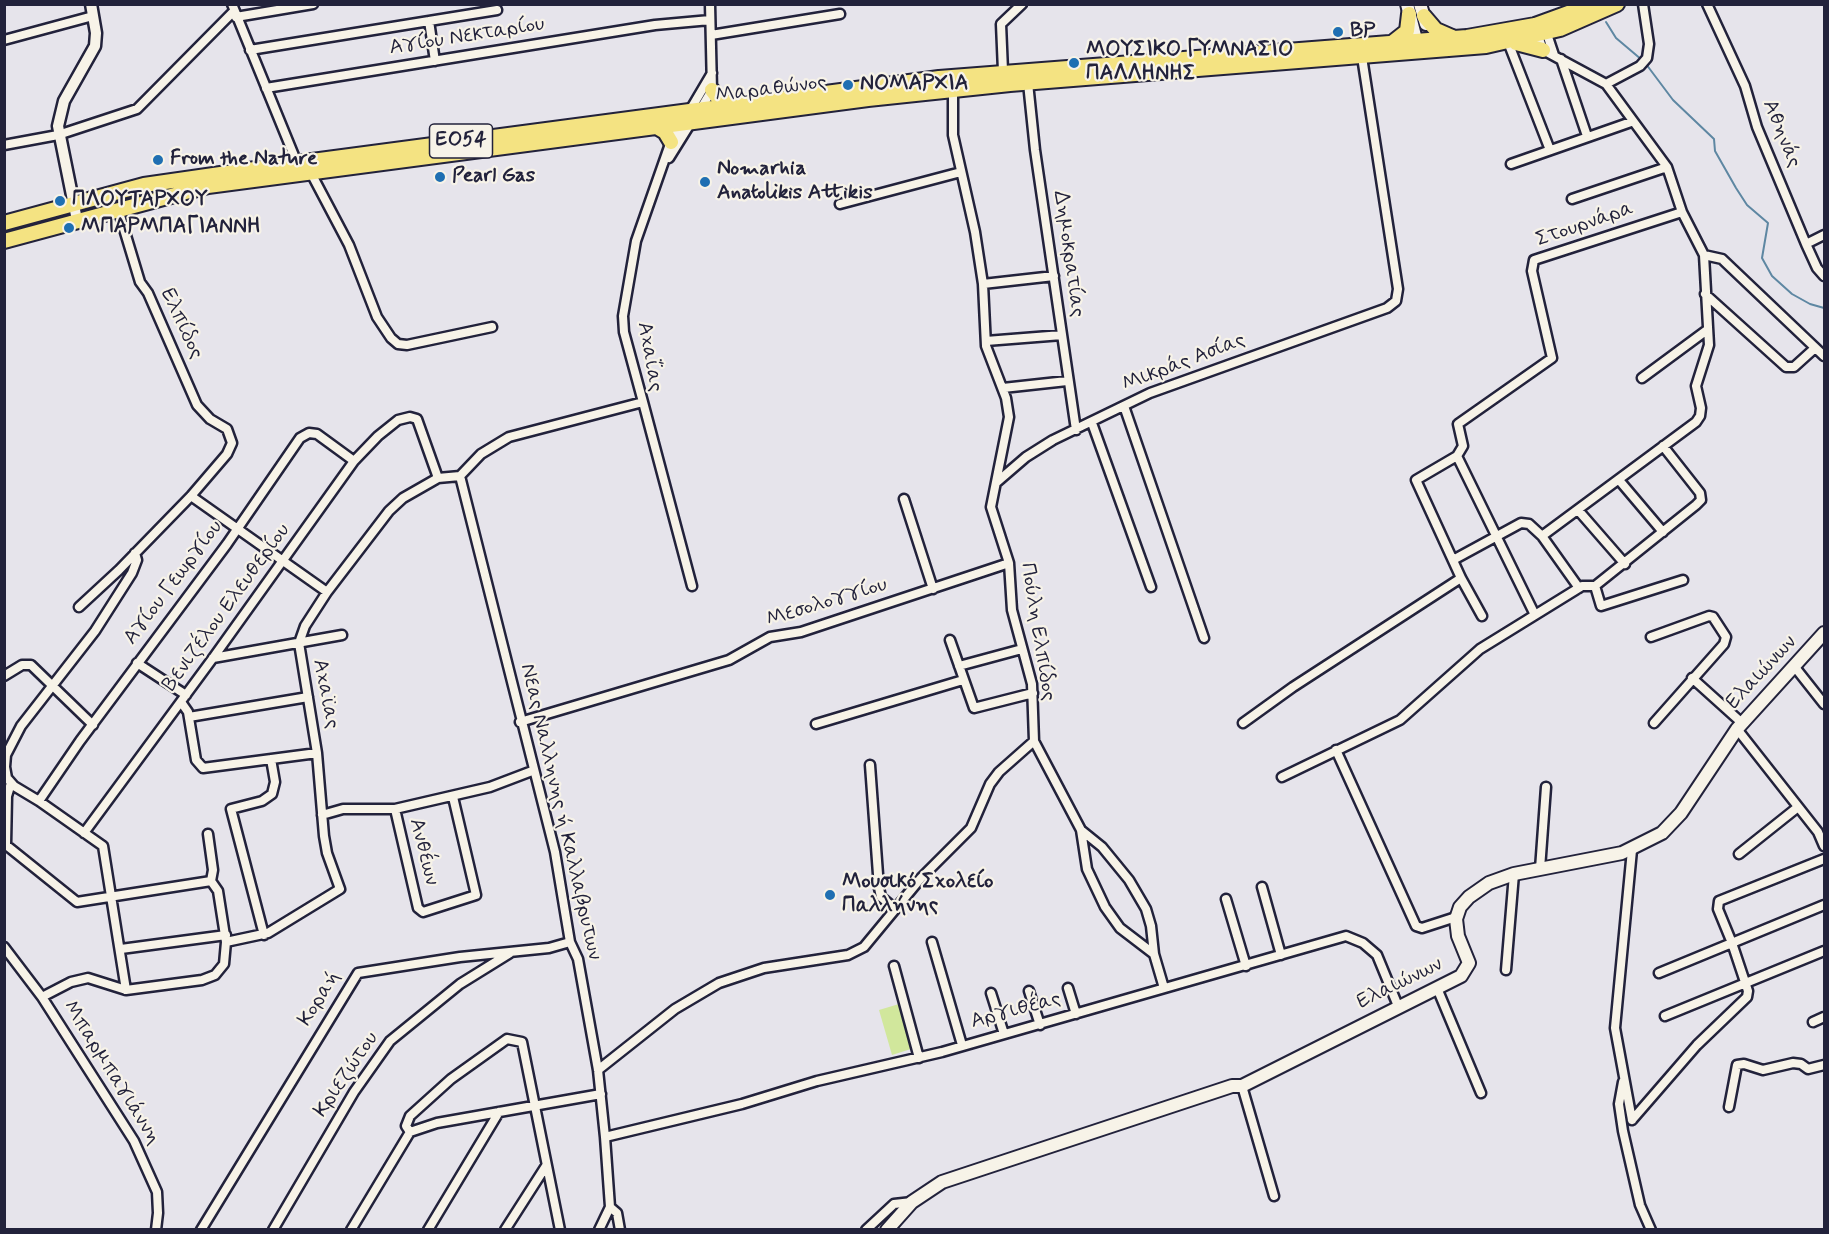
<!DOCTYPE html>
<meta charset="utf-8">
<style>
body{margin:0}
#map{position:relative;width:1829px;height:1234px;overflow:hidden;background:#e6e4eb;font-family:Mynerve,sans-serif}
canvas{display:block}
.frame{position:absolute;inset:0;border:6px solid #22223b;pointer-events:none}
</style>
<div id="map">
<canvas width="1829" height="1234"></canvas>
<div class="frame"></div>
</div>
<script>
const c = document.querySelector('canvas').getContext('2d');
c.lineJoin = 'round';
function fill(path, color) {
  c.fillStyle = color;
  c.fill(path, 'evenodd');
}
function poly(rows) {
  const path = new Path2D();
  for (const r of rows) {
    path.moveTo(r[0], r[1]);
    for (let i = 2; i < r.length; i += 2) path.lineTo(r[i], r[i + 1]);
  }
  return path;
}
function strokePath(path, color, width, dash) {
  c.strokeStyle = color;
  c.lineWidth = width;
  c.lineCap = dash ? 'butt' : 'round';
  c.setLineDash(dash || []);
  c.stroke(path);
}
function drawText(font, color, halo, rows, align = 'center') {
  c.font = font + ' Mynerve,sans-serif';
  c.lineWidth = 4.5;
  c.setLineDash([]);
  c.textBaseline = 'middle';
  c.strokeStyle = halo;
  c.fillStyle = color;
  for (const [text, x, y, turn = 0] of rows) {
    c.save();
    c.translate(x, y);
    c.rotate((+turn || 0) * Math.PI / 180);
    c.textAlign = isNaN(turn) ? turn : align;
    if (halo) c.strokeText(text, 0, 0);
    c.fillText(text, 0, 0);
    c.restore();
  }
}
fill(poly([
 [899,1004,911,1049,892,1055,879,1010]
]), '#d1e79c');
strokePath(poly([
 [1606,22,1616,38,1642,60],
 [1646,64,1673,100,1714,139,1715,151,1736,188,1747,205,1768,223,1762,258,1772,276,1792,294,1810,304,1824,308]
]), '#5e87a2', 2);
const minor = poly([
 [232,4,297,163],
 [1707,4,1745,86,1757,127,1806,244,1817,268,1824,276],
 [236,17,313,4],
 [429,21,435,61],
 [1545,28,1554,55],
 [711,35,840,14],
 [4,40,93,16],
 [1508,42,1550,150],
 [250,50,497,10],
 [1561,59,1587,136],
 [1003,71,1001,24,1022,4],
 [1028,83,1035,150,1076,430],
 [1606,84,1640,66,1647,58,1649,44,1643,4],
 [266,88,655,25,710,20],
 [700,110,712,90,710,4],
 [689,112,712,73],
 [4,145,58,135,137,109,234,11],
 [669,158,692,121],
 [1511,164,1631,122],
 [311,173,349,245,377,317,391,338,398,344,407,345,492,327],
 [1572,199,1667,167],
 [840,204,961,172],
 [1806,244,1824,235],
 [1704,255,1722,259,1824,356],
 [983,284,1054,276],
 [1705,294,1786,367,1794,367,1815,348],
 [986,341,1062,335],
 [1642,378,1707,330],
 [1003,388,1067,381],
 [643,402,692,586],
 [1124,406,1204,638],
 [1092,423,1151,587],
 [1457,456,1416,480,1461,578,1482,616],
 [460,476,555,852,570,942,578,959,598,1070,605,1137,610,1207,599,1230],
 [1619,480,1663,532],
 [997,482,1026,457,1053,440,1150,393,1387,308,1396,301,1398,289,1362,57],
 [191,496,327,592],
 [904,499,933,589],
 [1578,510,1625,564],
 [1542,536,1579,588],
 [1453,560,1521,523,1529,524,1542,536,1696,422,1700,416,1701,408,1696,386,1709,345,1704,255,1682,212,1667,167,1606,84,1543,50,1536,30],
 [1595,586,1601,606,1683,580],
 [79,607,119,570,191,496,227,454,232,443,227,429,210,419,197,405,148,293,140,282,118,209],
 [1535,615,1457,456,1463,446,1458,424,1552,358,1532,271,1534,260,1682,212],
 [1651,637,1709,616,1713,617,1726,637,1724,644,1654,723],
 [950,640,974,708,1033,693],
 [213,658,342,635],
 [137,663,186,695],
 [959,666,1022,649],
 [1794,666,1824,704],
 [4,676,22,665,31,665,93,725],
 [1692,678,1742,723],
 [181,702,188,712,196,760,203,768,317,753],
 [189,717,308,697],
 [520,722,729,660,770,637,801,632,1009,563],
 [1243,723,1293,687,1461,578],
 [816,724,963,680],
 [1737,729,1818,832,1824,846],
 [1034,741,1081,830,1087,869,1105,907,1120,928,1154,954,1164,988],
 [1336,750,1416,926,1422,928,1456,917],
 [870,765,879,888,881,897,894,908],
 [1282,777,1400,720,1480,649,1582,586,1595,586,1696,505,1701,500,1700,493,1663,446],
 [11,783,7,796,6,845,77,902,211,881],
 [453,797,476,895,423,912,418,908,395,809,490,787,532,771],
 [39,801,80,741,227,544,300,438,309,433,317,434,354,461],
 [322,815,343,809,395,809],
 [1081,830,1102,847,1129,880,1146,909,1151,926,1154,954],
 [84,833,213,658,354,461,378,436,398,420,410,417,417,419,438,478],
 [208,834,213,870,211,881],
 [1632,850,1615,1028,1632,1120],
 [1739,854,1798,807],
 [1540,869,1546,787],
 [1262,887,1281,955],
 [1226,899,1246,966],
 [264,935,231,809,262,801,272,794,275,782,271,759],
 [226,942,268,933,340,889,327,853,324,836,317,753,299,643,305,626,327,592,389,511,403,498,438,478,460,476,481,454,509,437,643,402,624,332,623,316,636,241,670,144,682,122],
 [932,942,962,1045],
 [4,947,42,997,134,1141,157,1192,158,1213,156,1230],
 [121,949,226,935],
 [894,966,919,1058],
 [1506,970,1514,874],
 [1659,973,1824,905],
 [1068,988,1076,1014],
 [1437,988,1481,1093],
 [126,990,103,846,39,801,14,786,7,778,5,767,6,755,21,726,95,631,132,573,137,560,135,553],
 [1029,991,1040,1025],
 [991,993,1004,1034],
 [42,997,71,982,88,978,126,990,202,980,215,975,224,964,226,942,218,891,211,881],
 [1665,1016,1824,951],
 [1813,1022,1824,1017],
 [598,1070,675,1009,719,983,764,968,848,955,864,947,921,878,971,828,990,784,999,772,1034,741,1032,684,1012,610,1009,563,991,507,1009,417,1006,398,986,346,983,284,975,232,953,135,953,86],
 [1623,1082,1619,1104,1623,1131,1640,1205,1651,1230],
 [1242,1086,1274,1196],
 [1729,1107,1737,1065,1744,1064,1763,1070,1793,1063,1801,1064,1808,1069,1824,1065],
 [1632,1120,1697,1045,1747,997,1748,991,1732,943,1718,909,1719,901,1824,859],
 [410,1132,406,1126,410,1116,451,1079,507,1039,522,1042,560,1230],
 [410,1132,437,1123,601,1094],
 [605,1137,742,1104,817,1081,942,1052,1346,936,1363,943,1377,955,1398,1006],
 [610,1207,617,1213,620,1230],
 [201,1230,358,973,460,957,549,948,570,942],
 [273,1230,354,1092,390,1041,460,984,510,953],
 [351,1230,410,1132],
 [428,1230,499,1112],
 [505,1230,546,1166],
 [866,1230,894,1204,912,1202]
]);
const tertiary = poly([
 [77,220,58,126,64,101,95,46,96,33,91,4]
]);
const secondary = poly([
 [1407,4,1418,48],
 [1420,4,1426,24],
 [887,1230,912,1202,942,1182,1232,1086,1242,1086,1461,976,1469,963,1458,936,1456,919,1460,907,1469,897,1489,883,1514,874,1622,853,1662,833,1681,813,1737,729,1824,633]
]);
const primary = poly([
 [1424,16,1436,30,1452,37],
 [1393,42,1407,31,1409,14],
 [1516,43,1543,50],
 [712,90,718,98,731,104],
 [655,126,665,132,671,142],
 [4,223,144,185,297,163,939,78,1467,37,1535,25,1593,4],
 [4,241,208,186,868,99,1010,84,1486,46,1560,29,1617,4]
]);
strokePath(minor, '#22223b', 13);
strokePath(tertiary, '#22223b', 15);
strokePath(secondary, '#22223b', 16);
strokePath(primary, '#22223b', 18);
strokePath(minor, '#f7f3e8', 8);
strokePath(tertiary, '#f7f3e8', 10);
strokePath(secondary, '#f7f3e8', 12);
strokePath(primary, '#f4e382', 14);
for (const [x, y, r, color] of [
 [1338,32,6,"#1f6fb2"],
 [1074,63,6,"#1f6fb2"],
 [848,85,6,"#1f6fb2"],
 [158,160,6,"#1f6fb2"],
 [440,177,6,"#1f6fb2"],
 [705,182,6,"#1f6fb2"],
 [60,201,6,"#1f6fb2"],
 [69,228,6,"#1f6fb2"],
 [830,895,6,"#1f6fb2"]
]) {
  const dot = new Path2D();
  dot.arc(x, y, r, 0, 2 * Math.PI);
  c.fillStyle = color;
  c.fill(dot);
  strokePath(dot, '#f7f3e8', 2);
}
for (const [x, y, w] of [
 [461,141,63]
]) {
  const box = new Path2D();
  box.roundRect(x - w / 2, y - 17, w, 34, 4.5);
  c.fillStyle = '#f7f3e8';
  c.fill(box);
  strokePath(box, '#22223b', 1.5);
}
drawText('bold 20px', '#22223b', null, [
 ["ΕΟ54",461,141]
]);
drawText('bold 21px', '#22223b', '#f7f3e8', [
 ["BP",1350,32],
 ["ΜΟΥΣΙΚΟ ΓΥΜΝΑΣΙΟ",1086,51],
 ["ΠΑΛΛΗΝΗΣ",1086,75],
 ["ΝΟΜΑΡΧΙΑ",860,85],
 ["From the Nature",170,160],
 ["Nomarhia",717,170],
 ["Anatolikis Attikis",717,194],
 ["Pearl Gas",452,177],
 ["ΠΛΟΥΤΑΡΧΟΥ",72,201],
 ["ΜΠΑΡΜΠΑΓΙΑΝΝΗ",81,228],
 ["Μουσικό Σχολείο",842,883],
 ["Παλλήνης",842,907]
], 'left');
drawText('21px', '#22223b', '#f7f3e8', [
 ["Αγίου Νεκταρίου",467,37,-9],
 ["Μαραθώνος",771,90,-7],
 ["Αθηνάς",1781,134,68],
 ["Στουρνάρα",1585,225,-19],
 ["Δημοκρατίας",1068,254,82],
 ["Ελπίδος",181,324,65],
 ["Αχαΐας",649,357,80],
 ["Μικράς Ασίας",1184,363,-21],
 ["Αγίου Γεωργίου",174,583,-53],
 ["Μεσολογγίου",827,603,-17],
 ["Βενιζέλου Ελευθερίου",227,608,-54],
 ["Πούλη Ελπίδος",1037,632,81],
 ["Ελαιώνων",1762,673,-47],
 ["Αχαϊας",325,694,79],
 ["Νεας Nαλληνης ή Καλλαβρυτων",560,812,77],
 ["Ανθέων",423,852,76],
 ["Ελαιώνων",1400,984,-26],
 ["Κοραή",320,999,-58],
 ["Αργιθέας",1016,1011,-15],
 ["Μπαρμπαγιάννη",111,1073,58],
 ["Κριεζώτου",347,1075,-56]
]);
</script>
